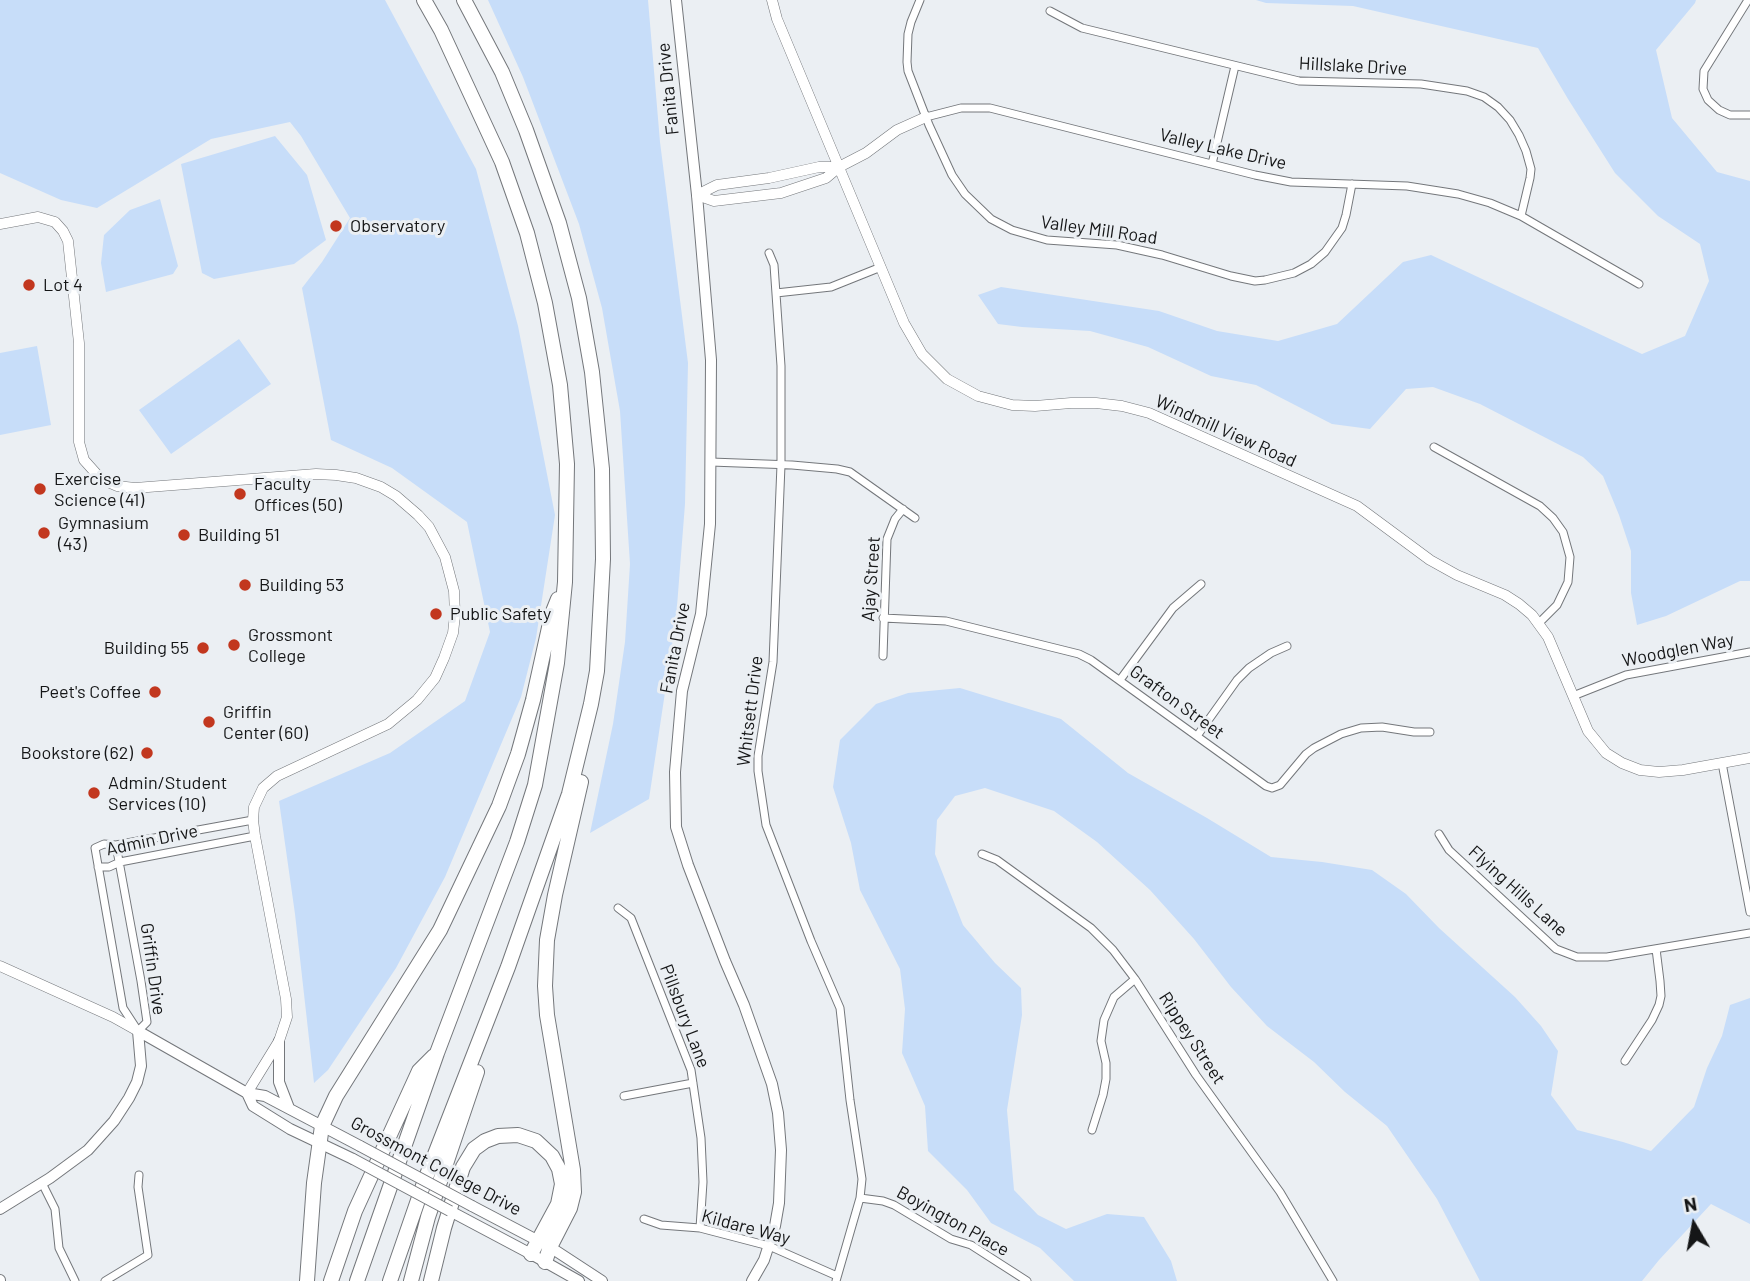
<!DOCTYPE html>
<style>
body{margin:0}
#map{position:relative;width:1750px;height:1281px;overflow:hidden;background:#ebeff3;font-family:Barlow,sans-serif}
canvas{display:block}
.north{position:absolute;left:1659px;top:1190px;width:70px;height:70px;-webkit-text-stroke:5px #ebeff3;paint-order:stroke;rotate:350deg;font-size:19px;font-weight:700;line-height:28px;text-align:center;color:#151617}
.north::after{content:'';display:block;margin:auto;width:24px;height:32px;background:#151617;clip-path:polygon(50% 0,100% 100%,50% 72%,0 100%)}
</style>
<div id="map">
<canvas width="1750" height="1281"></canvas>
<div class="north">N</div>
</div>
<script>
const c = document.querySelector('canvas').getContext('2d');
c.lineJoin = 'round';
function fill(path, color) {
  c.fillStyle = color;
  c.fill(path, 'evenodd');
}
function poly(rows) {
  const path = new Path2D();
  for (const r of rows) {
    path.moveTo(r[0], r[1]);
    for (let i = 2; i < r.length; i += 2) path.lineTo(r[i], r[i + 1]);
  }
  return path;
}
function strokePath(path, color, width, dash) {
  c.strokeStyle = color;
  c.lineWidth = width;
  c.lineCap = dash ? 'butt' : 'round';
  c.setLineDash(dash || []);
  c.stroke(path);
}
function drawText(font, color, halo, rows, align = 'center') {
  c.font = font + ' Barlow,sans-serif';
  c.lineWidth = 6;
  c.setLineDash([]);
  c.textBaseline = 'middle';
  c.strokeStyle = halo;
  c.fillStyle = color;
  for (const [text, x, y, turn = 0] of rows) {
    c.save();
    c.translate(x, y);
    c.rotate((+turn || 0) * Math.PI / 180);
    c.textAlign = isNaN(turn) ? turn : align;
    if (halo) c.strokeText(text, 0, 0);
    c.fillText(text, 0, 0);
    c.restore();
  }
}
fill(poly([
 [0,0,385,0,476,169,518,326,555,515,536,638,521,697,445,877,396,968,328,1070,314,1083,295,914,279,801,390,753,465,701,490,632,467,522,392,468,331,440,302,288,322,262,350,218,301,136,290,122,211,139,97,208,61,200,0,173],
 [488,0,648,0,660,142,688,363,685,504,676,619,649,799,590,833,613,724,625,642,630,564,620,411,602,308,579,224,523,77],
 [1256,0,1696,0,1695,3,1656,50,1672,118,1717,172,1750,181,1750,581,1740,581,1666,616,1637,625,1631,593,1631,551,1619,515,1603,476,1583,457,1480,404,1433,387,1406,389,1370,429,1332,424,1256,385,1211,376,1148,347,1090,331,1022,327,998,324,978,295,1001,287,1159,311,1217,331,1278,341,1337,324,1403,262,1431,255,1642,354,1685,336,1709,281,1700,244,1658,216,1615,173,1568,99,1538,48,1353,6,1266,3],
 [275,136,307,175,326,240,294,264,214,279,202,273,181,164],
 [160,199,178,266,173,274,106,292,101,263,104,235,130,210],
 [239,339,271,384,171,454,139,410],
 [37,346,51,425,0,435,0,353],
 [960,688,1061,719,1128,773,1207,818,1271,857,1322,862,1372,870,1406,894,1439,928,1515,997,1541,1026,1558,1051,1551,1095,1577,1130,1623,1142,1651,1151,1694,1107,1707,1068,1722,1036,1730,1005,1750,998,1750,1224,1711,1204,1659,1260,1642,1281,1480,1281,1437,1199,1387,1126,1345,1092,1314,1062,1267,1026,1231,987,1194,939,1150,890,1097,842,1054,811,985,788,955,796,937,820,935,854,963,925,995,963,1021,988,1022,1015,1007,1110,1014,1190,1038,1215,1066,1229,1107,1214,1144,1217,1171,1261,1177,1281,1074,1281,1040,1248,991,1223,967,1190,928,1151,925,1106,902,1053,905,1009,900,969,860,890,851,843,833,787,840,740,876,704,908,693]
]), '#c7ddf9');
const minor = poly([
 [920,0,911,22,908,34,907,62,908,71,929,125,952,175,965,194,991,219,1012,230,1047,240,1117,245,1162,255,1231,276,1255,281,1265,280,1294,273,1311,264,1325,252,1342,228,1346,215,1352,184],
 [1748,0,1704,71,1703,89,1708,100,1719,110,1730,115,1750,115],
 [1050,11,1082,28,1299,81,1421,84,1467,91,1484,97,1498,107,1510,120,1519,135,1526,151,1531,169,1530,178,1521,216],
 [926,117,961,108,990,108,1255,175,1291,182,1407,186,1458,194,1490,203,1521,216,1639,284],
 [1212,164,1235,66],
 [769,253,774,265,781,366,781,465,773,662,758,756,758,771,766,825,811,941,840,1008,850,1100,862,1179,860,1198,836,1281],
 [776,293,831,287,881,267],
 [1434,447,1540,506,1553,518,1563,532,1570,557,1568,582,1557,605,1539,623],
 [711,462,792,465,837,469,850,472,915,518],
 [883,618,946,621,1079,654,1091,660,1266,786,1272,788,1280,785,1306,754,1314,748,1341,734,1361,728,1382,727,1414,732,1430,732],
 [883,656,887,539,895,519,903,509],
 [1120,680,1173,608,1201,584],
 [1573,696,1626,675,1750,652],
 [1197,736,1237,680,1249,668,1271,653,1287,646],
 [1722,763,1750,912],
 [1439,834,1449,850,1556,949,1577,957,1607,957,1750,933],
 [116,845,141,981,147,1022,138,1031,123,1008,95,848,104,844,116,845,253,820],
 [982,854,997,860,1091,928,1113,950,1135,979,1196,1075,1280,1192,1333,1281],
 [98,867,109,867,120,862,255,836],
 [618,908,631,918,691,1070,701,1138,703,1182,700,1228],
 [1625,1061,1652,1020,1659,1005,1661,996,1660,981,1656,949],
 [624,1096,693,1083],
 [1092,1130,1103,1095,1106,1079,1106,1063,1101,1041,1104,1020,1114,997,1135,979],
 [42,1183,55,1209,59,1248,75,1281],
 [860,1198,883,1201,894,1205,951,1239,971,1245,1027,1281],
 [644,1219,661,1225,700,1228,769,1246,837,1276],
 [105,1281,148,1255,138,1187,139,1175]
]);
const tertiary = poly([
 [772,0,777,19,904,323,922,354,947,379,978,396,1012,405,1035,406,1071,403,1096,403,1122,406,1149,413,1357,506,1430,560,1457,575,1505,595,1519,604,1532,615,1548,637,1588,731,1606,753,1622,763,1640,770,1659,772,1683,770,1750,758],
 [697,195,714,201,781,193,826,178,839,167,866,153,897,130,926,117],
 [697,195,717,185,769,178,819,167,839,167],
 [0,224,38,217,55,222,63,231,68,241,79,343,79,442,84,460,101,479,117,486,135,488,316,474,336,475,356,478,381,487,396,496,418,515,429,527,445,557,454,591,455,615,453,633,444,658,435,678,417,700,388,724,277,776,263,788,254,807,253,820,255,836,286,999,287,1017,279,1041,247,1093],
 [0,966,113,1017,138,1031]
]);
const secondary = poly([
 [676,0,697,195,711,360,710,524,701,614,682,691,675,772,676,827,688,865,725,961,744,1005,772,1084,778,1113,781,1150,779,1203,775,1226,764,1260,752,1281],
 [138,1031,247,1093,265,1096,360,1146],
 [279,1041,279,1082,289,1108],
 [247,1093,253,1106,290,1129,353,1159],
 [472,1206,550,1247,602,1281],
 [0,1209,50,1178,88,1150,114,1121,129,1098,137,1082,141,1066,138,1031],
 [450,1211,531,1254,579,1281],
 [0,1280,0,1281]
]);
const motorway = poly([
 [545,1262,550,1247,570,1208,574,1192,573,1170,547,1015,545,986,547,940,555,895,581,782],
 [307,1281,314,1183,322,1126,336,1096,440,930,499,806,518,754,533,700,552,614,558,599],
 [331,1281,355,1211,419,1071,434,1056],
 [357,1281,437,1053,517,842,535,785,557,663,565,582,567,464,560,385,545,303,527,233,502,162,441,30,424,0],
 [390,1281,425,1180,508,967,569,794,591,704,597,671,603,559,602,469,592,372,579,298,559,223,526,130,502,72,464,0],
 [411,1281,428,1217,477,1072],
 [431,1281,444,1228,463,1167,474,1149,485,1141,498,1136,518,1135,536,1141,552,1156,559,1169,562,1184,558,1204,531,1254]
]);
strokePath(minor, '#74777b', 9);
strokePath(tertiary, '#74777b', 11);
strokePath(secondary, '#74777b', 12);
strokePath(motorway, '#74777b', 16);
strokePath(minor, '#fff', 7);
strokePath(tertiary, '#fff', 10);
strokePath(secondary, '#fff', 10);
strokePath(motorway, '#fff', 14);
const secondaryBridge = poly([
 [360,1146,472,1206],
 [353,1159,450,1211]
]);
strokePath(secondaryBridge, '#74777b', 12, []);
strokePath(secondaryBridge, '#fff', 10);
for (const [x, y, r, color] of [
 [336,226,7,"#c2371e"],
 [29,285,7,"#c2371e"],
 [40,489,7,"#c2371e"],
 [240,494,7,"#c2371e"],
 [44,533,7,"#c2371e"],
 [184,535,7,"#c2371e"],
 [245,585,7,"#c2371e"],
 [436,614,7,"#c2371e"],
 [234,645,7,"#c2371e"],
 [203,648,7,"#c2371e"],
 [155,692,7,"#c2371e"],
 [209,722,7,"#c2371e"],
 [147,753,7,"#c2371e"],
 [94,793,7,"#c2371e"]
]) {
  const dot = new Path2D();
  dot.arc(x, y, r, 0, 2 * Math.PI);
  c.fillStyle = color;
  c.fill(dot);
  strokePath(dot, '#ebeff3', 2.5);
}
drawText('18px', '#151617', '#ebeff3', [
 ["Hillslake Drive",1353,66,3],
 ["Fanita Drive",668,89,-96],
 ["Valley Lake Drive",1223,149,13],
 ["Valley Mill Road",1099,230,8],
 ["Windmill View Road",1226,431,24],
 ["Ajay Street",871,579,-86],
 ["Fanita Drive",675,648,-79],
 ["Woodglen Way",1678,650,-11],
 ["Grafton Street",1177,702,36],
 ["Whitsett Drive",750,711,-83],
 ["Admin Drive",152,840,-12],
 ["Flying Hills Lane",1518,891,42],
 ["Griffin Drive",153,969,82],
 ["Pillsbury Lane",685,1016,69],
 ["Rippey Street",1192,1038,57],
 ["Grossmont College Drive",436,1166,28],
 ["Boyington Place",953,1221,29],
 ["Kildare Way",746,1227,15]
]);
drawText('18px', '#151617', '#ebeff3', [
 ["Observatory",350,226],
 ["Lot 4",43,285],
 ["Exercise",54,479],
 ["Science (41)",54,500],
 ["Faculty",254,484],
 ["Offices (50)",254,505],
 ["Gymnasium",58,523],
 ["(43)",58,544],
 ["Building 51",198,535],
 ["Building 53",259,585],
 ["Public Safety",450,614],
 ["Grossmont",248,635],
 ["College",248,656],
 ["Building 55",189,648,"right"],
 ["Peet's Coffee",141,692,"right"],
 ["Griffin",223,712],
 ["Center (60)",223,733],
 ["Bookstore (62)",133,753,"right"],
 ["Admin/Student",108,783],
 ["Services (10)",108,804]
], 'left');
</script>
